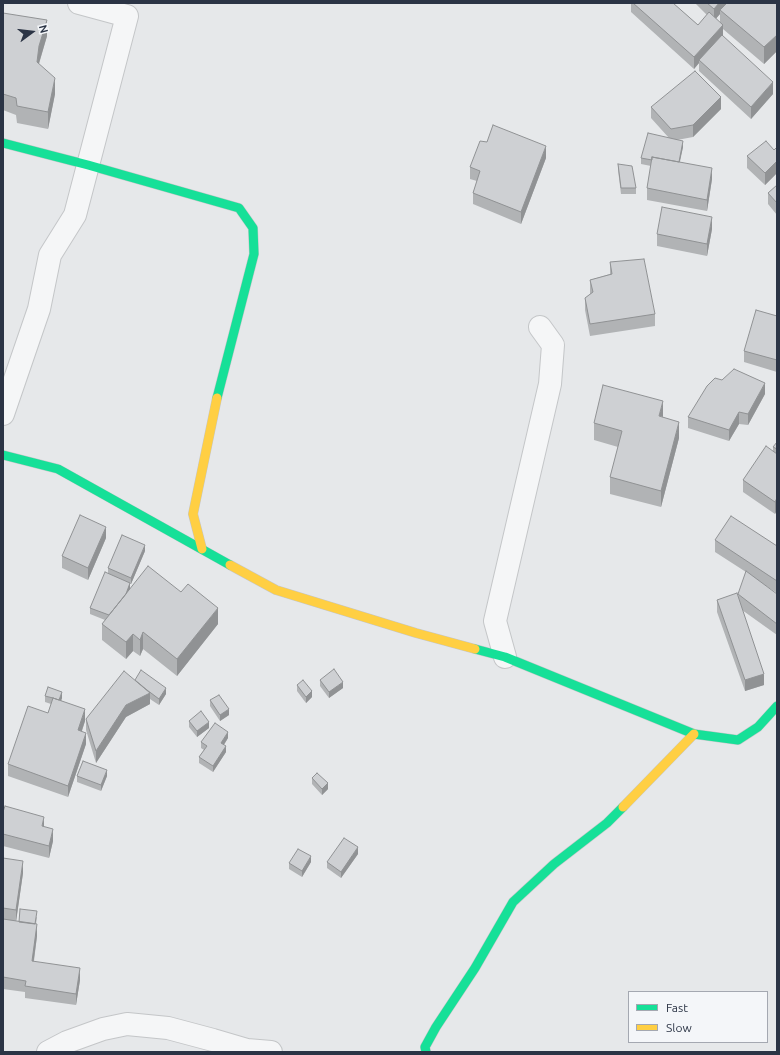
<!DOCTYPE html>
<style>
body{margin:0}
#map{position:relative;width:780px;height:1055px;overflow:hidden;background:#e6e8ea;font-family:Ubuntu,sans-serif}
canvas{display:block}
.frame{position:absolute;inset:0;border:4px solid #2b3445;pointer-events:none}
.legend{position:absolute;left:628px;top:991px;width:140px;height:52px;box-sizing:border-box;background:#f4f6f9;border:1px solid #a4a8b1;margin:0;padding:5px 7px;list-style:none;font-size:12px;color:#2b3445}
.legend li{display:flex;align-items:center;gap:8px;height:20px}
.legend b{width:20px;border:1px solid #a4a8b1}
.north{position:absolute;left:12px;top:12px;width:40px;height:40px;-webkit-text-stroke:3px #f4f6f9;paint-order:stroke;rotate:75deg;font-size:11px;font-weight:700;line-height:16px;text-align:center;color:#2b3445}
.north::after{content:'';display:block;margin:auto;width:14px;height:18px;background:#2b3445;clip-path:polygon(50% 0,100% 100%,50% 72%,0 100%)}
</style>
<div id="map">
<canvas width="780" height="1055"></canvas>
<div class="frame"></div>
<ul class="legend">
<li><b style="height:5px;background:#16e098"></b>Fast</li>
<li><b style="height:5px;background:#ffcf43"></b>Slow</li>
</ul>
<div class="north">N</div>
</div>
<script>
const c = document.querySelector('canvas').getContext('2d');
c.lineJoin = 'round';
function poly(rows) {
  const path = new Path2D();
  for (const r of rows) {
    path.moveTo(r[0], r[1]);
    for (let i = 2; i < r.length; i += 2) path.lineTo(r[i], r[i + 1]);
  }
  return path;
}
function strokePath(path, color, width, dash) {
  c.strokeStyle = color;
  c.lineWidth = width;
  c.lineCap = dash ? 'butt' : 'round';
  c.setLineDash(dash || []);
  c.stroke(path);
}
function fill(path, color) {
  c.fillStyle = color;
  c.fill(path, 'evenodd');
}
const street = poly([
 [3,414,39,309,50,255,75,215,127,16,79,3],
 [505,657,495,621,550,384,553,345,540,327],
 [48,1052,67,1042,103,1029,127,1024,168,1028,213,1040,247,1050,271,1052]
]);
const fast = poly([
 [3,143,88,165,239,208,253,228,254,254,217,398],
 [3,455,58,469,230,565],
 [475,649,505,657,694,734,738,740,758,727,777,706],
 [426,1052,425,1047,436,1027,475,968,513,902,554,864,607,823,623,807]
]);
const slow = poly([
 [202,549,193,514,217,398],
 [230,565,276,590,416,633,475,649],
 [623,807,694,734]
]);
strokePath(street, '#c4c6c8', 24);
strokePath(fast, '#c4c6c8', 10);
strokePath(slow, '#c4c6c8', 10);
strokePath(street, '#f5f6f7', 22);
strokePath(fast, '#16e098', 9);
strokePath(slow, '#ffcf43', 9);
fill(poly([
 [631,3,673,3,698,25,707,15,695,3,777,3,777,51,764,64,723,29,723,36,773,94,751,119,699,71,699,63,694,69,631,12],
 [720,14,720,23,716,18],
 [3,13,47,36,39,64,55,94,48,129,17,123,16,115,3,110],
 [651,107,721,109,693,137,677,140,683,147,680,162,712,179,707,211,647,200,647,188,651,166,641,164,641,158,669,138,651,118],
 [777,147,777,176,776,174,765,185,747,168,747,156,774,150],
 [546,158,521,224,473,204,473,193,477,181,470,179,470,167],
 [618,164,636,188,636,194,621,194,618,170],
 [777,185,777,215,768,204,768,193],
 [712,229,707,256,657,246,657,234],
 [610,262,655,314,655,326,590,336,585,310,585,298,590,294,590,280,610,274],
 [777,316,777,372,744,362,744,351],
 [765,394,748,425,739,424,729,441,688,428,688,417],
 [663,417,679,438,661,507,610,494,610,477,618,447,594,440,594,423],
 [777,442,777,510,775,514,743,492,743,480,773,451,773,447],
 [106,538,88,580,62,568,62,556],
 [715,540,777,546,777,593,760,582,777,594,777,635,742,610,764,685,745,691,717,612,717,600,738,596,746,572,715,552],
 [145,551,131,584,130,584,130,588,218,624,177,676,143,649,140,656,133,651,126,659,102,640,102,624,105,620,90,614,90,608,108,573,108,568],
 [135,680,166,694,159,705,150,699,150,704,126,717,96,763,86,730,86,719],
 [320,680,343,688,329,698,320,686],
 [297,685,312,697,306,703,297,691],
 [45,696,62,698,61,700,85,721,82,731,86,744,68,797,8,776,8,764,48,713,51,704,45,702],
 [210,700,229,715,220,721,210,706],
 [189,721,209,728,197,737,189,727],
 [228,738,224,745,226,752,213,772,199,763,199,757,204,750,201,748,201,742],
 [77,776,107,776,101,791,77,782],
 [312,778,328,789,322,795,312,784],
 [3,812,44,827,53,841,49,858,3,846],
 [358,854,341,878,327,868,327,862],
 [3,858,23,873,16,921,19,922,37,917,36,924,37,936,34,961,80,980,76,1005,25,998,25,992,3,989],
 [311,862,302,877,289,869,289,863]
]), '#b1b3b5');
fill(poly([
 [719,3,730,3,720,10,720,14,714,21,714,9],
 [47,20,47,36,39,63,37,79,37,62,39,46],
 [723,25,723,37,699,60,699,63,694,69,694,57],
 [777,35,777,51,764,64,764,47],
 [55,78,55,94,48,129,48,112],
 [773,82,773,94,751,119,751,107],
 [721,97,721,109,693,137,693,125],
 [683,141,683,147,677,173,677,167],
 [546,146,546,158,521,224,521,212],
 [776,162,776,174,765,185,765,173],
 [712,168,712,179,707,211,707,200],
 [712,217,712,229,707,256,707,244],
 [765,383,765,394,748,425,748,414],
 [663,401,663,417,659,416],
 [739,412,739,424,729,441,729,430],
 [679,422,679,438,661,507,661,491],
 [777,498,777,510,775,514,775,502],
 [106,527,106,538,88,580,88,568],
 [145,545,145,551,131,584,131,578],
 [130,583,130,589,111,622],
 [218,608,218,624,177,676,177,659],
 [143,632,143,649,140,656,140,640],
 [133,634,133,651,126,659,126,642],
 [764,674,764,685,745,691,745,680],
 [343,682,343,688,329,698,329,692],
 [166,688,166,694,159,705,159,699],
 [312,691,312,697,306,703,306,697],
 [62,692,62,698,59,707,59,700],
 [150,693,150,704,126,717,96,763,96,751,126,705],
 [85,709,85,721,78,742,78,730],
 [229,709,229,715,220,721,220,715],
 [209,722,209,728,197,737,197,731],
 [228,732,228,738,221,749,221,743],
 [86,733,86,744,68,797,68,786],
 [226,746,226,752,213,772,213,766],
 [107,770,107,776,101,791,101,785],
 [328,783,328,789,322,795,322,789],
 [44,817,44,828,42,826],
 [53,829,53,841,49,858,49,846],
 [358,847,358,854,341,878,341,872],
 [311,856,311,862,302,877,302,871],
 [23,861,23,873,16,922,16,910],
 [37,924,37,936,32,973,32,961],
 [80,968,80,980,76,1005,76,994]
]), '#909294');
const building = poly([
 [633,3,673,3,698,25,709,12,723,25,694,57,633,3],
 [707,3,719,3,714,9,707,3],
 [727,3,777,3,777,35,764,47,720,10,727,3],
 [3,13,47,20,39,46,37,62,55,78,48,112,17,106,16,98,3,94,3,13],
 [722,35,773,82,751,107,699,60,722,35],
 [695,71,721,97,693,125,671,129,651,107,695,71],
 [493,125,546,146,521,212,473,193,480,171,470,167,480,141,487,142,493,125],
 [648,133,683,141,679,162,652,157,652,160,641,158,648,133],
 [766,141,774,150,777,147,777,164,776,162,765,173,747,156,766,141],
 [652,157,712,168,707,200,647,188,652,157],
 [618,164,632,166,636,188,621,188,618,164],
 [777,185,777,203,768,193,777,185],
 [662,207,712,217,707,244,657,234,662,207],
 [644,259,655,314,590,324,585,298,593,292,590,280,612,274,610,262,644,259],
 [756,310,777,316,777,360,744,351,756,310],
 [734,369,765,383,748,414,739,412,729,430,688,417,707,386,715,378,722,380,734,369],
 [603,385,663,401,659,416,679,422,661,491,610,477,622,431,594,423,603,385],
 [777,442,777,449,773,447,777,442],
 [766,446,777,454,777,498,775,502,743,480,766,446],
 [80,515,106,527,88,568,62,556,80,515],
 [731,516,777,546,777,581,715,540,731,516],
 [122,535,145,545,131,578,108,568,122,535],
 [148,566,181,592,188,584,218,608,177,659,143,632,140,640,133,634,126,642,102,624,148,566],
 [746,571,777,594,777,624,738,594,746,571],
 [105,572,130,583,126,594,109,615,90,608,105,572],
 [737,593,764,674,745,680,717,600,737,593],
 [334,669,343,682,329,692,320,680,334,669],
 [141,670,166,688,159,699,147,690,135,680,141,670],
 [124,671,150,693,126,705,96,751,86,719,124,671],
 [303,680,312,691,306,697,297,685,303,680],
 [48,687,62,692,59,700,53,698,45,696,48,687],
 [219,695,229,709,220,715,210,700,219,695],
 [53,698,85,709,78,730,86,733,68,786,8,764,28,706,48,713,53,698],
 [201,711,209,722,197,731,189,721,201,711],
 [215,723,228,732,221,743,226,746,213,766,199,757,207,746,201,742,215,723],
 [83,761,107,770,101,785,77,776,83,761],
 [317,773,328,783,322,789,312,778,317,773],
 [5,806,44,817,42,826,53,829,49,846,3,834,3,812,5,806],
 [344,838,358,847,341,872,327,862,344,838],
 [298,849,311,856,302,871,289,863,298,849],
 [3,858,23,861,16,910,3,908,3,858],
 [20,909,37,911,35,924,19,922,20,909],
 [3,919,37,924,32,961,80,968,76,994,25,986,26,981,3,977,3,919]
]);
fill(building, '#ced0d3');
strokePath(building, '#909294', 1);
</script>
